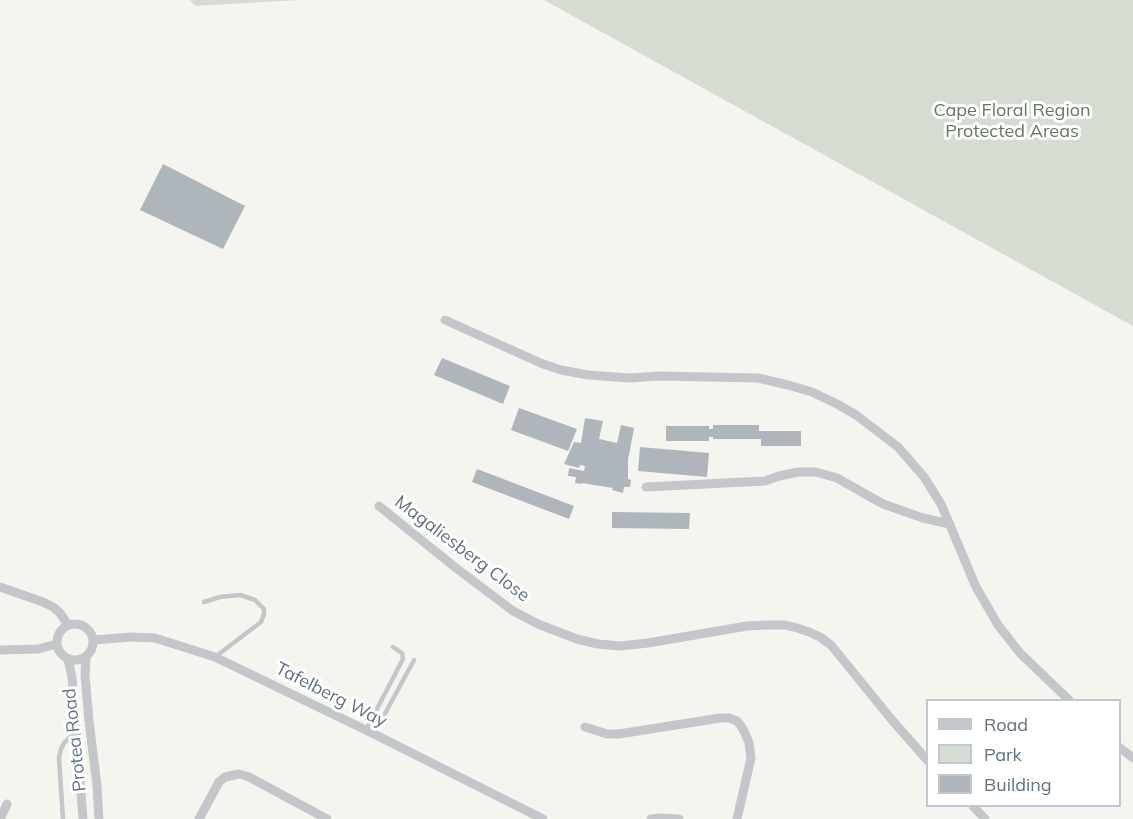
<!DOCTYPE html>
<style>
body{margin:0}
#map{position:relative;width:1133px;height:819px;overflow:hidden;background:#f5f5f0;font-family:Mulish,sans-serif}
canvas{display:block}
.legend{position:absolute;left:926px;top:699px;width:195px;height:108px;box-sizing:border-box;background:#fff;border:2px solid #c0c7ce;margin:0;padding:8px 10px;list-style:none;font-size:18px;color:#617284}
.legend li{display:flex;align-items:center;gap:12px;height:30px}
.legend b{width:30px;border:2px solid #c0c7ce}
</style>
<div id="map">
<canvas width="1133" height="819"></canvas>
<ul class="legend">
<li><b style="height:8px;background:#c3c7ca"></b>Road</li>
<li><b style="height:16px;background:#d5dcd1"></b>Park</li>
<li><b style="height:16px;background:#aeb5bb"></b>Building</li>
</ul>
</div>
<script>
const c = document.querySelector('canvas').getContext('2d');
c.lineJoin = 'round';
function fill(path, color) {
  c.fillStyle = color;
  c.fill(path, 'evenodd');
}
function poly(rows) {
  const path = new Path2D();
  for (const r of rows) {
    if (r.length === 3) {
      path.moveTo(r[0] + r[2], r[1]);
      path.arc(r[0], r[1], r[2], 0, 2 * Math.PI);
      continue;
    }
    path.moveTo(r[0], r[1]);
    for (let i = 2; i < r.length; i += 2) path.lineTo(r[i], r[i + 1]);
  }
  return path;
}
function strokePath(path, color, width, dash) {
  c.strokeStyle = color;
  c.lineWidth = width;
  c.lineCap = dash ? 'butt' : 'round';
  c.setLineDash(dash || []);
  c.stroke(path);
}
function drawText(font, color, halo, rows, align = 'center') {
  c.font = font + ' Mulish,sans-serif';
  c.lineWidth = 6;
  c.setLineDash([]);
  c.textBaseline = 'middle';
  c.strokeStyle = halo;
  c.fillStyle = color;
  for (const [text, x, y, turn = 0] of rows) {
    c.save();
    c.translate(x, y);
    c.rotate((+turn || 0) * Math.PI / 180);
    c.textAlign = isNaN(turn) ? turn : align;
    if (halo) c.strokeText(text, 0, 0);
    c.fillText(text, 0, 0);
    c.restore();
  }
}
fill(poly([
 [190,0,299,0,195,6],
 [544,0,1133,0,1133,326]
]), '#d5dcd1');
fill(poly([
 [163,164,245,206,223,249,140,210],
 [442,358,510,386,503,404,434,375],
 [519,408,577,429,568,451,511,430],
 [585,418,603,421,599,439,617,443,621,425,634,428,628,460,628,479,631,480,630,487,624,487,623,493,612,490,613,488,582,483,581,484,575,483,576,477,568,476,569,468,584,471,585,466,580,465,579,468,564,464,574,442,581,443],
 [713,425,759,425,759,431,801,431,801,446,761,446,761,439,713,439,713,437,709,437,709,441,666,441,666,426,709,426,709,429,713,429],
 [640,447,709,453,707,477,638,471],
 [477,469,574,506,569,519,472,482],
 [612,512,690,513,689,529,612,528]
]), '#aeb5bb');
strokePath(poly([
 [204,602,220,597,240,595,255,600,264,609,264,614,261,622,215,657],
 [366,730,403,659,402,653,393,647],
 [374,734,414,660],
 [63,819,59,758,61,749,64,743,70,737,77,734]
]), '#c3c7ca', 4.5);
strokePath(poly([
 [445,320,543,364,561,370,588,375,630,378,658,376,758,378,788,385,812,392,837,404,856,415,898,447,924,477,941,504,976,587,998,625,1020,653,1069,700],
 [646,487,765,481,779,476,798,472,816,472,837,478,883,504,923,518,950,524],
 [379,506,456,568,513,611,538,624,577,639,598,644,620,646,648,643,747,626,766,625,785,625,797,628,809,632,820,637,831,645,892,720,928,761],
 [0,587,43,602,53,607,60,613,68,625],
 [75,642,18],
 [93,640,132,637,155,638,215,657,374,734,543,819],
 [0,650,38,649,57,644],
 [86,657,85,675,89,721,97,786,99,819],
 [68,659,72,677,83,819],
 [585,727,607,734,619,734,720,718,729,718,737,721,741,726,745,733,749,743,751,758,737,819],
 [1120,748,1133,758],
 [973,806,985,819],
 [0,819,7,804],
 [199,819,219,782,225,777,239,774,249,777,327,819],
 [651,819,660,818,679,819]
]), '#c3c7ca', 9);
drawText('18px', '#647a60', '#fff', [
 ["Cape Floral Region",1012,111],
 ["Protected Areas",1012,132]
]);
drawText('18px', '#617284', '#fff', [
 ["Magaliesberg Close",462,549,37],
 ["Tafelberg Way",331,695,27],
 ["Protea Road",75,740,-96]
]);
</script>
